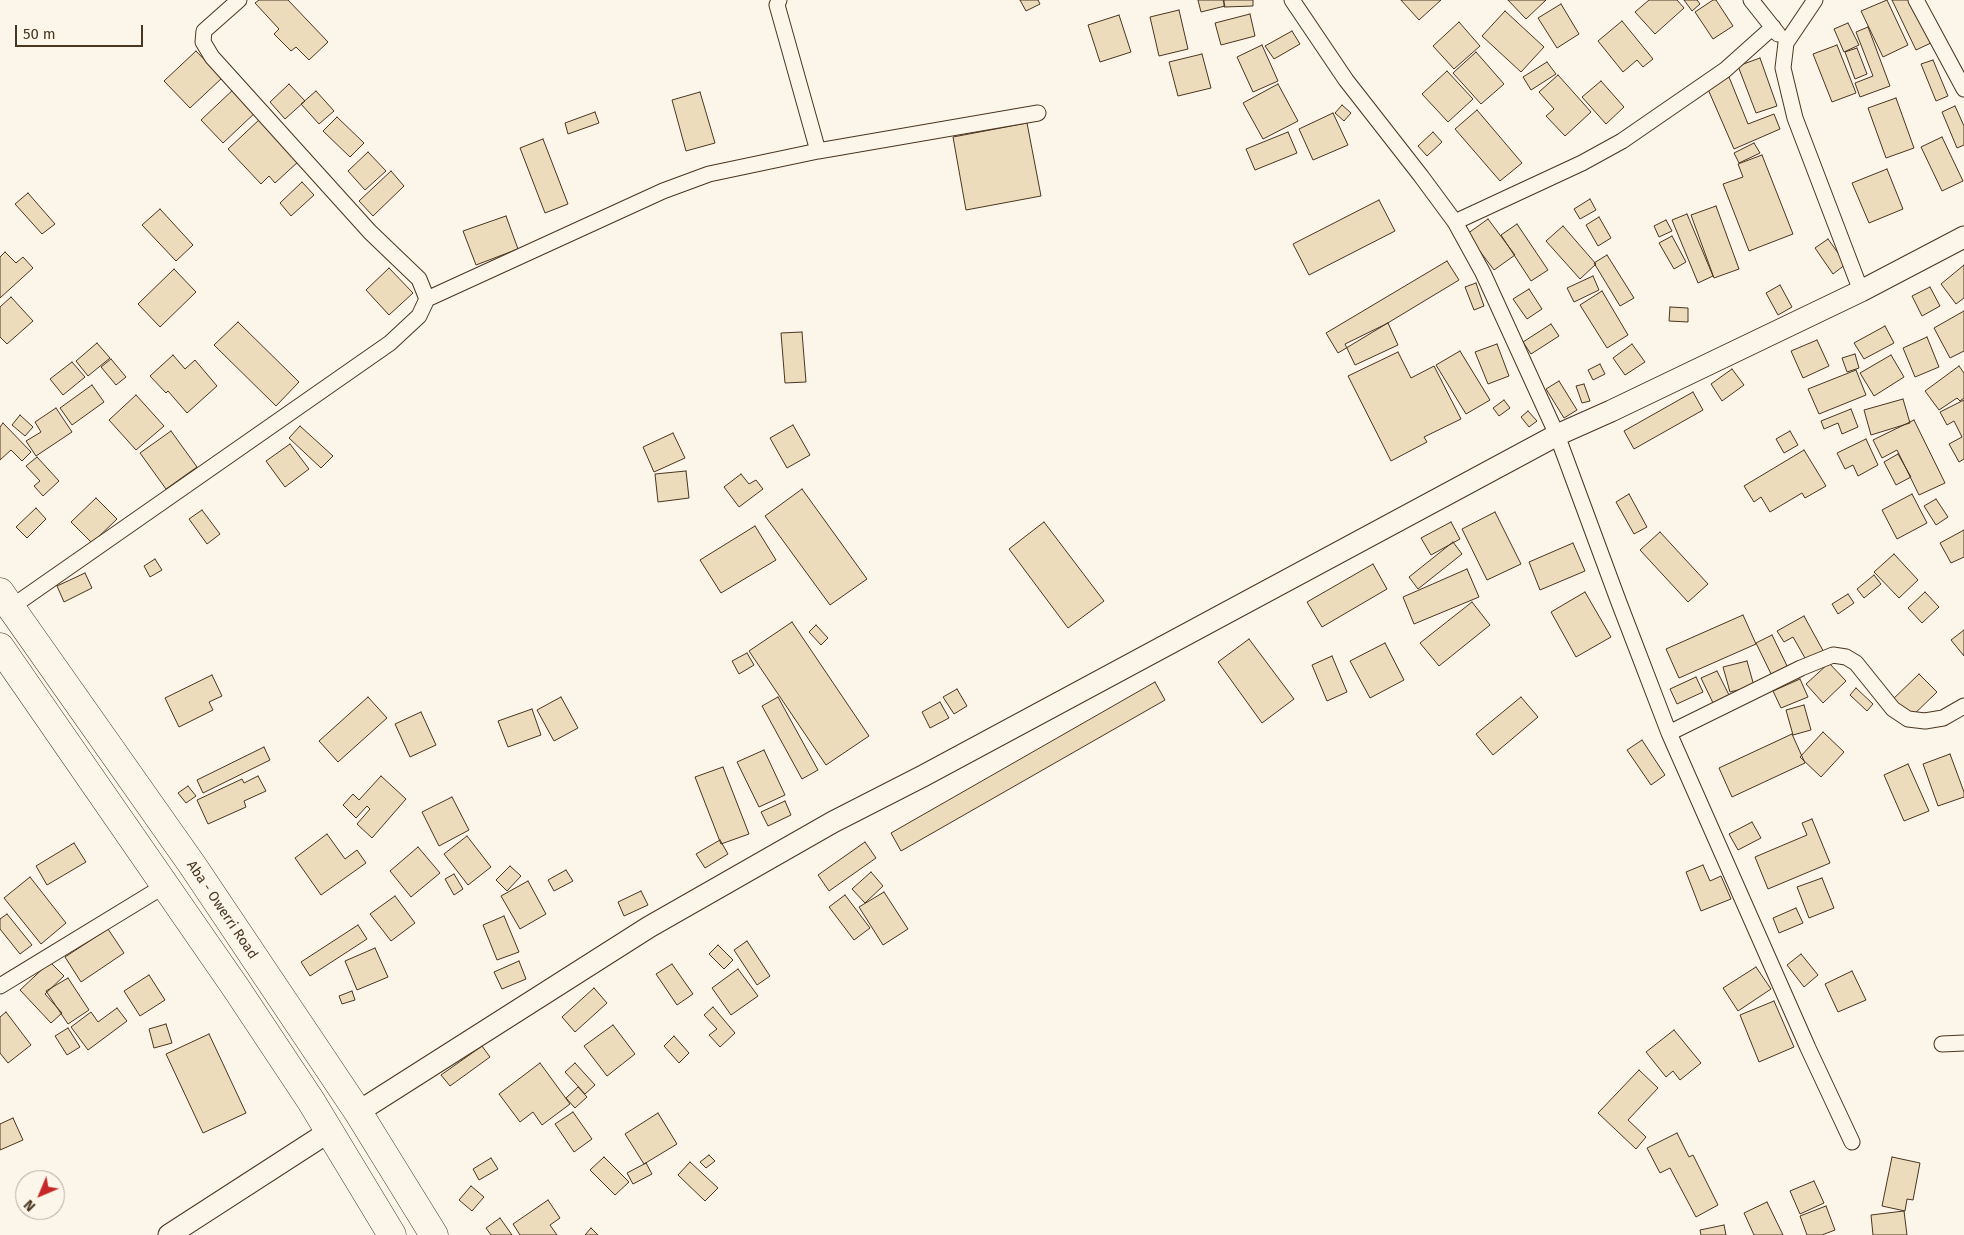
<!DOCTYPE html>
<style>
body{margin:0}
#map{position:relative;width:1964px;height:1235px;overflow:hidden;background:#fbf6e9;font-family:"Fira Sans",sans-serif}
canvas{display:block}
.north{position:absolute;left:15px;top:1170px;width:50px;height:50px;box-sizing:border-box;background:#fbf6e9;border:1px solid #b4a999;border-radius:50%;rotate:225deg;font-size:14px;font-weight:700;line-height:20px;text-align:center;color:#4a3520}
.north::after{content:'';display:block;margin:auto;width:18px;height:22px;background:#c62828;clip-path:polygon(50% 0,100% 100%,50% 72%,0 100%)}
.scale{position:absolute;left:15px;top:25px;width:128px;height:22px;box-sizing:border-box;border:2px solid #4a3520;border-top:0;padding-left:6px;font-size:15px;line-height:18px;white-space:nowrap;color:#4a3520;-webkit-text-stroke:4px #fbf6e9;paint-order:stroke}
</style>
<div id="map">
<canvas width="1964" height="1235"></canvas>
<div class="north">N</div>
<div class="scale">50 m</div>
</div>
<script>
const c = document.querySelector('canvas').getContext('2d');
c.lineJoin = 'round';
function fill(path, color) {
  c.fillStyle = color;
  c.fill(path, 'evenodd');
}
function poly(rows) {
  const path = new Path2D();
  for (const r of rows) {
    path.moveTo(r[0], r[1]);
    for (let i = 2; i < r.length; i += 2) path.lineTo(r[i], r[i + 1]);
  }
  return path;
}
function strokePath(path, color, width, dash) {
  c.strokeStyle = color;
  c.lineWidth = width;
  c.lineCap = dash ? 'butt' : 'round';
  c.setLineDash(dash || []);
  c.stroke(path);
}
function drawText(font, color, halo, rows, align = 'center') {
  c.font = font + ' "Fira Sans",sans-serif';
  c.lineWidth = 4;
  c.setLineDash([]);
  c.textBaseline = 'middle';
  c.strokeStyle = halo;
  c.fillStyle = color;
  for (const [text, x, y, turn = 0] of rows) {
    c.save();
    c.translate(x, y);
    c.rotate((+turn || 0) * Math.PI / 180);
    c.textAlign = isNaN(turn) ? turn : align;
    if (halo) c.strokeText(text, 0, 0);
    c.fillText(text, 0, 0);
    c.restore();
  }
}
const building = poly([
 [259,0,288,0,328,42,309,60,296,47,291,51,274,34,279,29,255,3,259,0],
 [1020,0,1038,0,1040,4,1026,11,1020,0],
 [1198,0,1223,0,1225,6,1201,12,1198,0],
 [1224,0,1253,0,1253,6,1224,7,1224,0],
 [1401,0,1441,0,1419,20,1401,0],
 [1508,0,1546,0,1526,19,1508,0],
 [1649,0,1677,0,1684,8,1655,34,1635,12,1649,0],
 [1684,0,1697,0,1700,4,1692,11,1684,0],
 [1713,0,1716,0,1733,26,1713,39,1695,12,1713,0],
 [1887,0,1908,45,1883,57,1861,11,1887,0],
 [1892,0,1913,0,1933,42,1916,50,1892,0],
 [1561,4,1579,34,1557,48,1538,18,1561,4],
 [1179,10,1188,49,1159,56,1150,17,1179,10],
 [1505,11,1544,47,1521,72,1482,36,1505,11],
 [1250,14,1255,36,1221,45,1215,23,1250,14],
 [1119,15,1131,52,1100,62,1088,25,1119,15],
 [1622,21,1653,59,1643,67,1637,60,1623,72,1598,41,1622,21],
 [1459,22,1480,46,1454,69,1433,46,1459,22],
 [1848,23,1859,45,1844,52,1834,29,1848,23],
 [1868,27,1890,86,1860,97,1855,83,1873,76,1856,32,1868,27],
 [1292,31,1300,44,1274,59,1265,46,1292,31],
 [1262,45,1278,81,1253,92,1237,57,1262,45],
 [1837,45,1856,93,1832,102,1813,54,1837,45],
 [1857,48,1867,74,1855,79,1845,52,1857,48],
 [196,51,222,78,190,108,164,81,196,51],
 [1476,52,1504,84,1481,104,1453,73,1476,52],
 [1202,54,1211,88,1178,96,1169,62,1202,54],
 [1760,58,1777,106,1756,113,1738,66,1760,58],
 [1933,60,1948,96,1936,101,1921,64,1933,60],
 [1547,62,1556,74,1531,90,1523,77,1547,62],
 [1447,71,1473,99,1448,122,1422,94,1447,71],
 [1558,75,1591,112,1565,136,1546,116,1554,109,1539,92,1558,75],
 [1729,77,1748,124,1774,114,1780,129,1734,149,1707,87,1729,77],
 [1601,81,1624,107,1606,124,1582,97,1601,81],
 [289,84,305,101,285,119,270,102,289,84],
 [1278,84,1298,121,1263,139,1243,103,1278,84],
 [236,87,258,110,223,143,201,120,236,87],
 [316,91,334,111,319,124,301,104,316,91],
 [700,92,715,143,686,151,672,100,700,92],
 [1896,98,1914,148,1886,158,1868,108,1896,98],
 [1342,105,1351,113,1344,121,1335,113,1342,105],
 [1955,106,1964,126,1964,145,1957,148,1942,112,1955,106],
 [1477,110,1522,163,1500,181,1455,129,1477,110],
 [595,112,599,123,568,134,565,123,595,112],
 [1333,113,1348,145,1313,160,1299,129,1333,113],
 [337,117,364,143,350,157,323,131,337,117],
 [260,119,299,161,275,183,269,176,261,184,228,149,260,119],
 [1027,123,1041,196,966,210,953,137,1027,123],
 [1288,132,1297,153,1255,170,1246,149,1288,132],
 [1433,132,1442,142,1427,156,1418,146,1433,132],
 [1942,137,1963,181,1942,191,1921,147,1942,137],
 [543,139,568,204,545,213,520,148,543,139],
 [1754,143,1760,153,1739,163,1734,153,1754,143],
 [368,152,386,171,365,190,348,171,368,152],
 [1762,155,1793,234,1749,251,1723,184,1743,177,1738,164,1762,155],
 [1887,169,1903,209,1869,223,1852,183,1887,169],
 [391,171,404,186,373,216,359,201,391,171],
 [302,182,314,195,291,216,280,203,302,182],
 [28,193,55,224,42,234,15,204,28,193],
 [1590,199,1596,210,1580,219,1574,209,1590,199],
 [1379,200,1395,231,1309,275,1293,244,1379,200],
 [1716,206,1739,269,1714,278,1691,215,1716,206],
 [160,209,193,245,176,261,142,225,160,209],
 [1687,214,1713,276,1698,283,1672,220,1687,214],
 [506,216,518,249,476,265,463,231,506,216],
 [1599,217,1611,238,1598,246,1586,225,1599,217],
 [1488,219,1515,255,1494,270,1467,234,1488,219],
 [1666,220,1672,231,1659,237,1654,226,1666,220],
 [1517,224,1548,270,1531,281,1501,235,1517,224],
 [1563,226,1596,264,1580,279,1546,241,1563,226],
 [1672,236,1686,262,1674,269,1659,243,1672,236],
 [1828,239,1846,264,1833,274,1815,248,1828,239],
 [5,252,16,263,23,257,33,268,0,298,0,257,5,252],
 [1607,255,1634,298,1620,306,1594,263,1607,255],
 [1447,261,1459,280,1338,353,1326,333,1447,261],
 [1964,265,1964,298,1956,304,1941,284,1964,265],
 [389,268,413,293,389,315,366,290,389,268],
 [174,269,196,292,160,327,138,304,174,269],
 [1593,276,1599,290,1574,302,1567,288,1593,276],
 [1476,283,1484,306,1474,310,1465,287,1476,283],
 [1780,285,1792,307,1778,315,1766,293,1780,285],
 [1930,287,1940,306,1922,316,1912,296,1930,287],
 [1529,289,1542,309,1527,319,1513,299,1529,289],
 [1602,291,1628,335,1607,348,1580,305,1602,291],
 [11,297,33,321,7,344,0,337,0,307,11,297],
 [1670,307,1688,308,1688,322,1669,321,1670,307],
 [1964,311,1964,351,1950,358,1934,328,1964,311],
 [238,322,299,382,276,406,214,345,238,322],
 [1388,323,1398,345,1355,365,1345,344,1388,323],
 [1551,324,1559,336,1531,354,1523,342,1551,324],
 [1885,326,1894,343,1864,359,1854,343,1885,326],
 [802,332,806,382,785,383,781,333,802,332],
 [1927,337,1939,367,1915,377,1903,348,1927,337],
 [1817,340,1829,366,1803,378,1791,351,1817,340],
 [97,343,110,358,88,376,76,361,97,343],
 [1497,344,1509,376,1488,384,1475,352,1497,344],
 [1632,344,1645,362,1625,375,1613,358,1632,344],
 [1460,351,1490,400,1466,414,1436,365,1460,351],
 [1398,352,1411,378,1434,366,1461,419,1424,437,1427,442,1391,461,1348,376,1398,352],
 [1855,354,1859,368,1847,372,1842,358,1855,354],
 [173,355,185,369,195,360,217,386,187,413,168,391,166,393,150,376,173,355],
 [1891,355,1904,377,1874,396,1860,373,1891,355],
 [111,359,126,377,116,385,101,367,111,359],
 [72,362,85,377,63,395,50,379,72,362],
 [1600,364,1605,374,1593,380,1588,370,1600,364],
 [1959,366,1964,373,1964,398,1960,401,1957,398,1939,410,1925,391,1959,366],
 [1732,369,1744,385,1722,401,1711,384,1732,369],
 [1856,370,1866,395,1819,414,1808,389,1856,370],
 [1559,381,1577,410,1564,418,1546,389,1559,381],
 [1584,384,1590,401,1582,403,1576,386,1584,384],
 [92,385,104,402,72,425,60,408,92,385],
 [1693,392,1703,410,1634,449,1624,431,1693,392],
 [136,395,164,426,136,450,109,420,136,395],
 [1903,399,1910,423,1871,435,1864,410,1903,399],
 [1504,400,1510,408,1499,416,1493,408,1504,400],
 [1964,400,1964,459,1959,462,1949,444,1962,437,1954,421,1947,425,1940,412,1964,400],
 [56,408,72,432,36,456,26,441,41,432,35,422,56,408],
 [1851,409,1858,427,1842,434,1838,423,1824,429,1821,421,1851,409],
 [1528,411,1537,421,1529,427,1521,417,1528,411],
 [20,415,33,427,25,436,12,425,20,415],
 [1914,420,1945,483,1919,495,1897,450,1882,458,1873,440,1914,420],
 [3,423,31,452,22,461,11,450,0,460,0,427,3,423],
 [793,425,810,455,787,468,770,438,793,425],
 [300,426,333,456,321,468,289,438,300,426],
 [171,431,197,467,166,489,140,453,171,431],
 [1790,431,1798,445,1784,453,1776,439,1790,431],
 [673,433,685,458,654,472,643,447,673,433],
 [1866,439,1878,465,1858,476,1853,465,1845,469,1837,453,1866,439],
 [290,444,309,469,285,487,266,461,290,444],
 [1804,450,1826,486,1805,498,1802,493,1770,512,1761,497,1754,502,1744,486,1804,450],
 [1898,454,1911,477,1896,485,1884,462,1898,454],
 [37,457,59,481,43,496,34,486,40,481,26,466,37,457],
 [686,471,689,498,658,502,655,474,686,471],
 [741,474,749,484,756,480,763,489,739,507,724,487,741,474],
 [802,489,867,579,830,605,765,516,802,489],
 [1629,494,1647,527,1634,534,1616,502,1629,494],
 [1912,494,1927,523,1897,539,1882,510,1912,494],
 [96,498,117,519,92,543,71,522,96,498],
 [1936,499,1948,517,1936,525,1924,506,1936,499],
 [36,508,46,519,27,538,16,527,36,508],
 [202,510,220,534,207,544,189,519,202,510],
 [1495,512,1521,564,1487,580,1462,529,1495,512],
 [1044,522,1104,601,1068,628,1009,549,1044,522],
 [1451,522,1460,539,1431,555,1421,538,1451,522],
 [755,526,776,560,721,593,700,560,755,526],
 [1964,530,1964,557,1951,563,1940,543,1964,530],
 [1660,532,1708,584,1688,602,1640,550,1660,532],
 [1453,542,1462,554,1418,589,1409,577,1453,542],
 [1573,543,1585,571,1540,590,1529,562,1573,543],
 [1894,554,1918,580,1899,598,1874,572,1894,554],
 [155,559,162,570,150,577,144,566,155,559],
 [1373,564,1387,589,1322,627,1307,602,1373,564],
 [1467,569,1479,597,1414,624,1403,597,1467,569],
 [85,573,92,588,64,602,57,586,85,573],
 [1874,575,1881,584,1864,598,1857,589,1874,575],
 [1585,592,1611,637,1576,657,1551,612,1585,592],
 [1925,592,1939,607,1922,623,1908,608,1925,592],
 [1848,594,1854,603,1838,614,1832,604,1848,594],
 [1472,602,1490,625,1439,666,1420,643,1472,602],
 [1743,615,1756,644,1679,678,1666,649,1743,615],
 [1804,616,1826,656,1809,665,1793,637,1784,642,1777,631,1804,616],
 [792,622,869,736,826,765,749,651,792,622],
 [816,625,828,638,821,645,809,632,816,625],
 [1964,630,1964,656,1951,640,1964,630],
 [1772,635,1790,672,1774,680,1756,643,1772,635],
 [1249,639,1294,699,1262,723,1218,662,1249,639],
 [1385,643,1404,680,1370,698,1350,661,1385,643],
 [747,653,754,665,739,674,732,661,747,653],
 [1332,656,1347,692,1327,701,1312,665,1332,656],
 [1747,661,1754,686,1730,692,1723,667,1747,661],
 [1829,663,1846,681,1823,703,1806,684,1829,663],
 [1717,671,1729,695,1713,703,1701,678,1717,671],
 [1919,674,1937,692,1907,721,1890,702,1919,674],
 [212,675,222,696,209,702,213,710,179,727,165,698,212,675],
 [1696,677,1703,692,1677,704,1670,689,1696,677],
 [1800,679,1808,697,1781,708,1773,691,1800,679],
 [1155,682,1165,700,901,851,891,833,1155,682],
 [1856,688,1873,704,1867,711,1850,695,1856,688],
 [957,689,967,706,954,714,943,697,957,689],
 [368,697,387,718,338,762,319,741,368,697],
 [561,697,578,728,554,741,537,710,561,697],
 [778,697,818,770,802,779,762,706,778,697],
 [1521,697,1538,717,1493,755,1476,734,1521,697],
 [940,702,949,718,930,728,922,712,940,702],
 [1804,705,1811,730,1793,735,1786,710,1804,705],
 [532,709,541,735,508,747,498,721,532,709],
 [421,712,436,745,410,757,395,724,421,712],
 [1823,732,1844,752,1821,777,1800,757,1823,732],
 [1792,734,1805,763,1732,797,1719,768,1792,734],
 [1642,740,1665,775,1651,785,1627,750,1642,740],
 [264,747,270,760,203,793,197,780,264,747],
 [764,750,785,795,759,807,737,762,764,750],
 [1950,754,1964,792,1964,797,1938,806,1923,764,1950,754],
 [1908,764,1929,811,1904,821,1884,775,1908,764],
 [723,767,749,834,721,844,695,777,723,767],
 [258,776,266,791,244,801,246,807,208,824,197,800,242,779,244,783,258,776],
 [381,776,406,799,372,838,357,824,370,809,367,806,356,818,343,805,353,794,359,800,381,776],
 [188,786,196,796,186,803,178,793,188,786],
 [452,797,469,830,439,846,422,812,452,797],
 [785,801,791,815,768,826,761,812,785,801],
 [1812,819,1830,863,1768,889,1755,857,1807,835,1802,823,1812,819],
 [1752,822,1761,838,1738,850,1729,834,1752,822],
 [327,834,345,859,357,850,366,863,321,895,295,858,327,834],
 [467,836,491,867,468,885,444,854,467,836],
 [720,840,728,854,705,868,696,854,720,840],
 [865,842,876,858,829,891,818,875,865,842],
 [74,843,86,862,47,885,36,866,74,843],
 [418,847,440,873,411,897,390,871,418,847],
 [1703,865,1710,881,1721,876,1731,899,1701,911,1686,872,1703,865],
 [510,866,521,876,507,891,496,880,510,866],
 [566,870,573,881,554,891,548,880,566,870],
 [871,872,883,886,865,903,852,889,871,872],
 [454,874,463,889,454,895,445,879,454,874],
 [30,877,66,923,41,944,4,898,30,877],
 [1822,878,1834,908,1809,918,1797,887,1822,878],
 [528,881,546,914,520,929,501,896,528,881],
 [641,891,648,905,624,916,618,902,641,891],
 [884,892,908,929,883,945,859,907,884,892],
 [845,895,870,928,854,940,829,907,845,895],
 [395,896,415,923,391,941,370,914,395,896],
 [1796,908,1803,923,1779,933,1773,918,1796,908],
 [7,914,32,945,20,954,0,929,0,919,7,914],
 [504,916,519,952,497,960,483,925,504,916],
 [358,925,367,939,310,976,301,962,358,925],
 [108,929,124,953,81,982,65,957,108,929],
 [747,941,770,976,757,985,734,950,747,941],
 [718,945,733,960,724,969,709,954,718,945],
 [375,948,388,977,357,990,345,961,375,948],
 [1801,954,1818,975,1804,987,1787,965,1801,954],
 [519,961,526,979,502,989,494,972,519,961],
 [50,962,64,976,45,994,62,1013,51,1023,20,990,50,962],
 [672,964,693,994,677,1005,656,974,672,964],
 [1756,967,1771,989,1738,1011,1723,988,1756,967],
 [738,969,758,996,731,1015,712,988,738,969],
 [1852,971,1866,1000,1838,1012,1825,984,1852,971],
 [149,975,165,1000,140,1016,124,991,149,975],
 [68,978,89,1010,68,1024,46,991,68,978],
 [594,988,607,1003,575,1032,562,1017,594,988],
 [352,991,355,1000,342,1004,339,996,352,991],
 [1774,1001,1794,1047,1759,1062,1740,1015,1774,1001],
 [713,1007,735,1033,720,1047,709,1035,717,1029,704,1015,713,1007],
 [117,1008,127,1021,88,1050,71,1027,91,1012,98,1022,117,1008],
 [6,1012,31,1045,8,1063,0,1053,0,1017,6,1012],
 [166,1024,172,1043,154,1048,149,1029,166,1024],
 [613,1025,635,1054,607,1076,584,1046,613,1025],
 [68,1028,80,1047,67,1055,55,1036,68,1028],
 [1674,1030,1701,1063,1680,1080,1673,1071,1666,1077,1646,1052,1674,1030],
 [209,1034,246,1113,203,1133,166,1054,209,1034],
 [674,1036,689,1053,679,1063,664,1046,674,1036],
 [482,1046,490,1057,450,1086,441,1075,482,1046],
 [540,1063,570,1104,542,1125,533,1112,520,1122,499,1094,540,1063],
 [575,1063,595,1085,585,1094,565,1072,575,1063],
 [1639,1070,1658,1088,1628,1120,1646,1137,1636,1149,1598,1113,1639,1070],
 [578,1087,587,1097,575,1108,566,1098,578,1087],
 [573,1112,592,1139,574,1152,555,1124,573,1112],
 [658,1113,677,1144,644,1164,625,1134,658,1113],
 [13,1118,23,1140,0,1150,0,1124,13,1118],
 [1677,1133,1689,1157,1693,1155,1718,1205,1696,1217,1670,1168,1660,1173,1647,1148,1677,1133],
 [709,1155,715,1161,706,1168,700,1162,709,1155],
 [604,1157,629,1182,615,1195,590,1170,604,1157],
 [1892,1157,1920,1163,1913,1200,1907,1199,1905,1211,1882,1206,1892,1157],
 [491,1158,498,1169,479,1180,473,1169,491,1158],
 [690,1162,718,1188,705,1201,678,1175,690,1162],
 [646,1163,652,1174,633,1184,627,1173,646,1163],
 [1814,1181,1824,1203,1800,1214,1790,1191,1814,1181],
 [471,1186,484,1197,472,1211,459,1200,471,1186],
 [548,1200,560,1218,550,1225,557,1235,520,1235,513,1224,548,1200],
 [1767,1202,1783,1235,1754,1235,1744,1213,1767,1202],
 [1826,1206,1835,1230,1822,1235,1807,1235,1800,1216,1826,1206],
 [1904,1211,1907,1235,1873,1235,1871,1215,1904,1211],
 [500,1218,512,1235,491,1235,486,1228,500,1218],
 [1724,1225,1726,1235,1701,1235,1700,1230,1724,1225],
 [591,1228,598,1235,585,1235,591,1228]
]);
fill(building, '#ecdcbc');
strokePath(building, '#4a3520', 1);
const street = poly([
 [779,0,777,5,818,151],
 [1292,0,1346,80,1421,176,1455,222,1483,273,1557,435,1618,600,1669,733,1808,1048,1852,1142],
 [1751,0,1778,34],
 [1815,0,1786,43,1783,68,1795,118,1861,291],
 [1916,0,1964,89],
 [1455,222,1582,163,1622,141,1725,70,1773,27],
 [427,299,663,191,709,174,818,151,1038,113],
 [10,608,390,343,419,316,427,299,419,279,370,232,212,57,203,42,204,31,239,0],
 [1669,733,1801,668,1833,655,1846,657,1856,663,1893,709,1908,719,1925,721,1943,718,1964,706],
 [0,986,164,886],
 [1942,1044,1964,1043]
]);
const secondary = poly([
 [358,1112,649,927,833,822,923,776,1557,435,1611,411,1861,291,1964,237],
 [169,1235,330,1131]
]);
const highway = poly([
 [0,592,193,866,358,1112,434,1235],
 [0,647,236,988,311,1101,392,1235]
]);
strokePath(street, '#4a3520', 17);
strokePath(secondary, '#4a3520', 23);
strokePath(highway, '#4a3520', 29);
strokePath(street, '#fbf6e9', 15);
strokePath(secondary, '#fbf6e9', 21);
strokePath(highway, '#fbf6e9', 28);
drawText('14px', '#4a3520', '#fbf6e9', [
 ["Aba - Owerri Road",222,910,56]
]);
</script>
